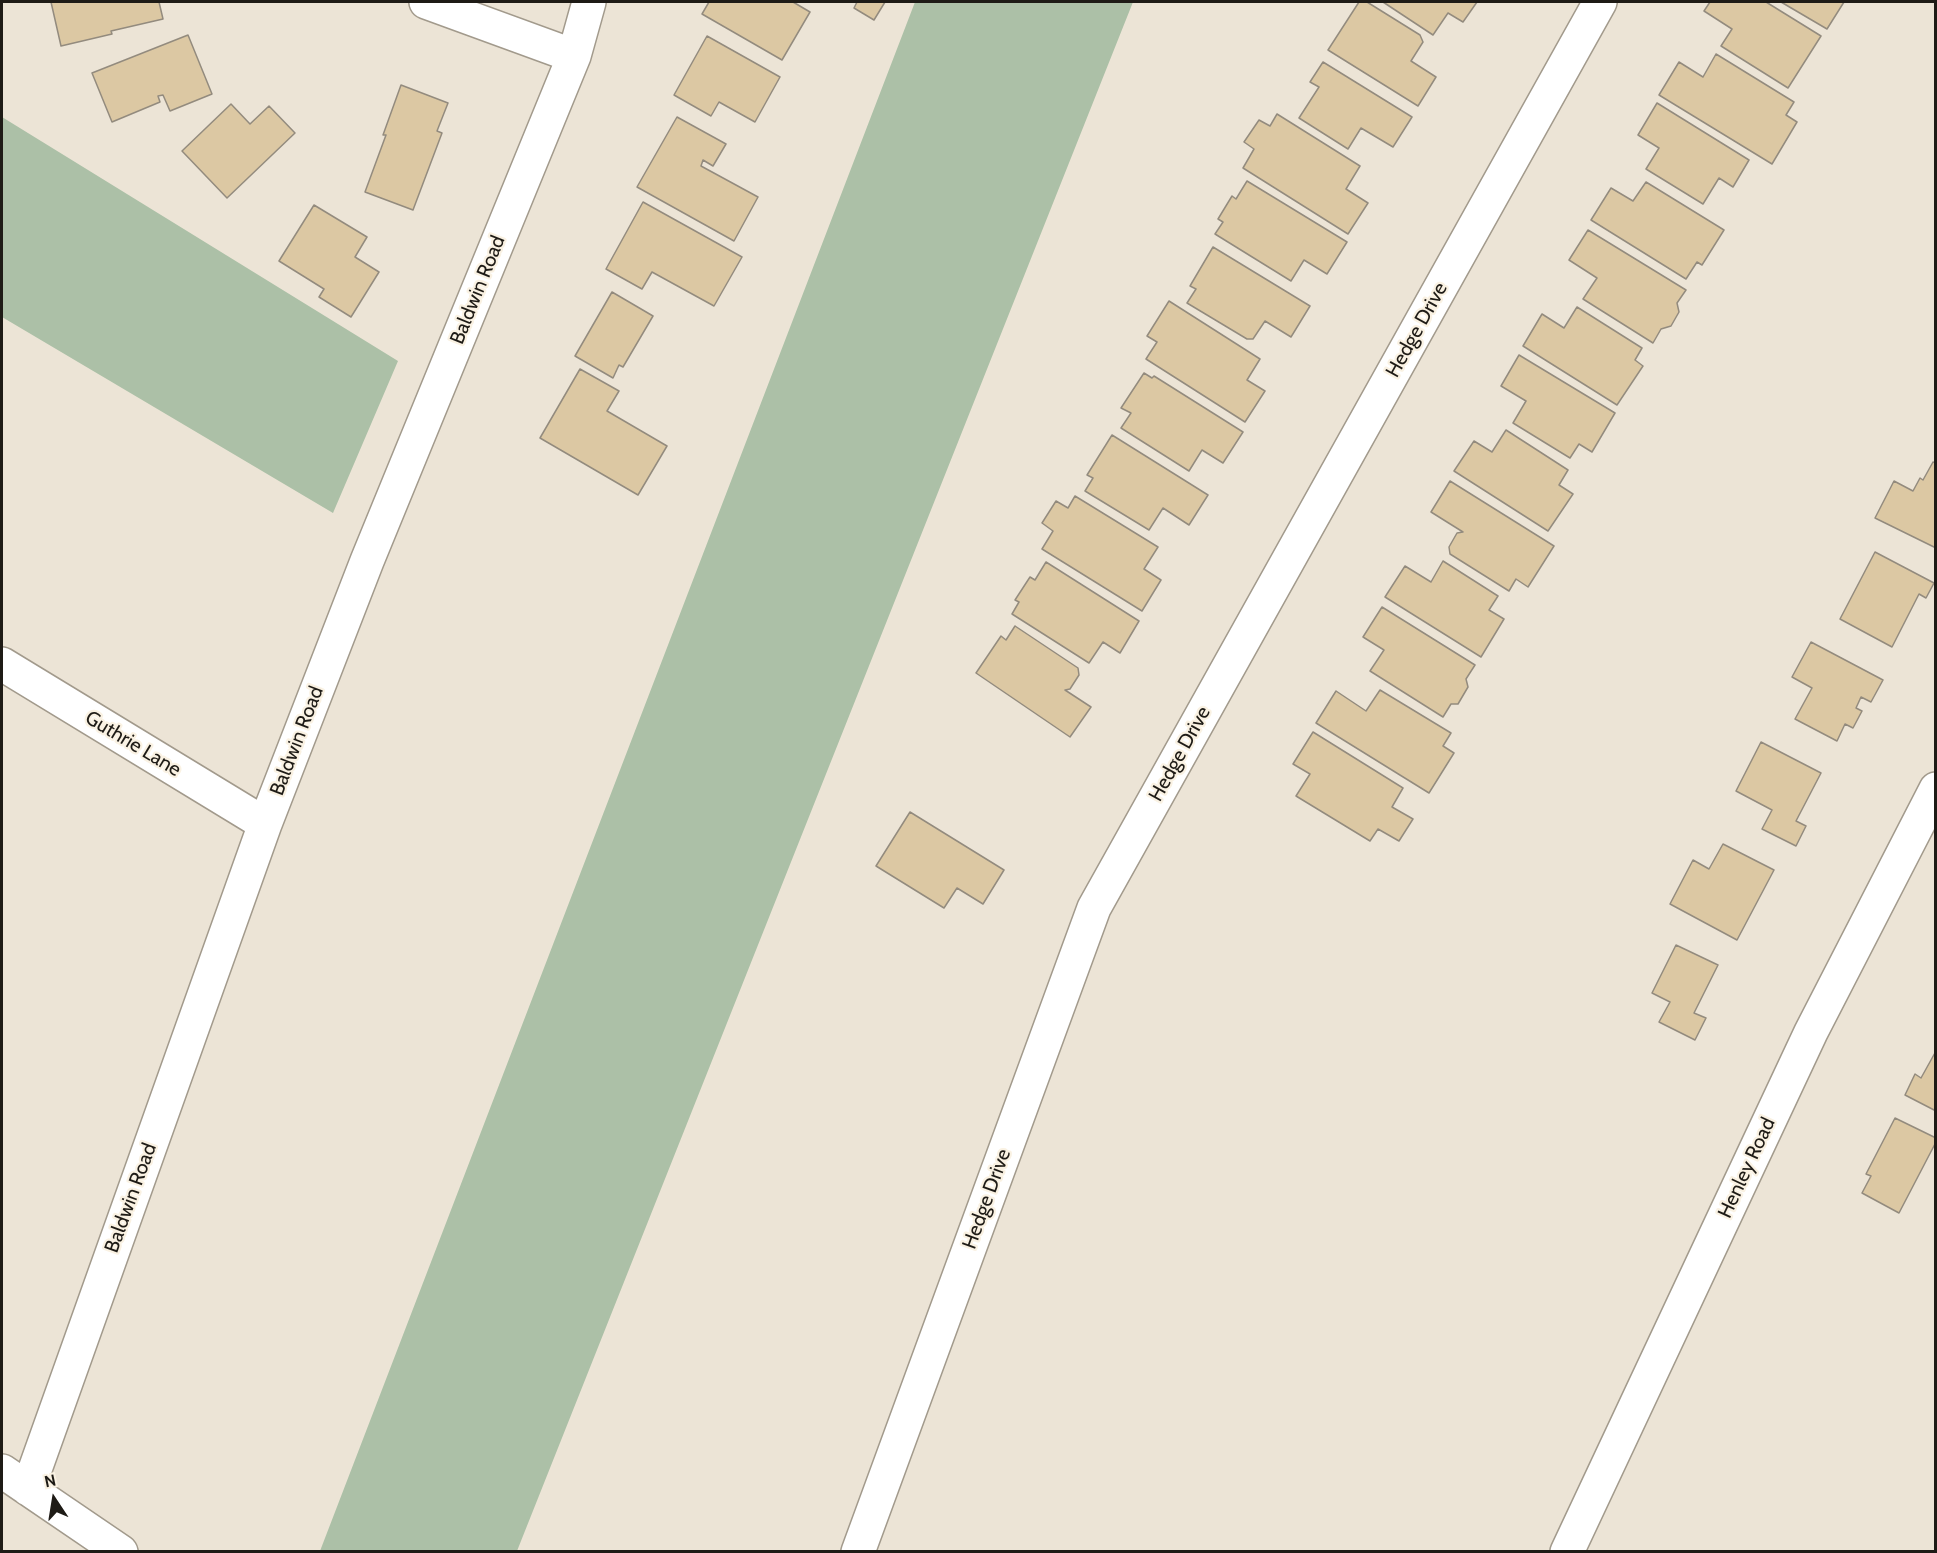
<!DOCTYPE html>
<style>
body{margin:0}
#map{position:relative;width:1937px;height:1553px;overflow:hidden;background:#ece4d6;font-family:Cabin,sans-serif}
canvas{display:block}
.frame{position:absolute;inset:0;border:3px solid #1e1b16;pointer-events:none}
.north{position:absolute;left:24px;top:1469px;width:60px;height:60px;-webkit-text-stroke:4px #faf2e3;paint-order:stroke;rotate:348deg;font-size:16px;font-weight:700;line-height:24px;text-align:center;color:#1e1b16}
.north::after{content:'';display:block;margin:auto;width:21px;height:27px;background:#1e1b16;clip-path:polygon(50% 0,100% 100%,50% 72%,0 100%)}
</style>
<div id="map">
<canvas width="1937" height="1553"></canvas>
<div class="frame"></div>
<div class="north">N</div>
</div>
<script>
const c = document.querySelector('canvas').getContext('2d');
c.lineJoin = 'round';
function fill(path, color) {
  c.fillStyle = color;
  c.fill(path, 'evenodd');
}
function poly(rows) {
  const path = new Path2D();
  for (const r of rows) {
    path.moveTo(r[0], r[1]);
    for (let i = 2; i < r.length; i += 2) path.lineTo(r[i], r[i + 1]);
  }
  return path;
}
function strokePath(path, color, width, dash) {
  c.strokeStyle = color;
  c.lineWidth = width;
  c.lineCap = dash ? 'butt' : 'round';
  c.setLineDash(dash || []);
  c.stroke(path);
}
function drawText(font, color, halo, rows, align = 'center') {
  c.font = font + ' Cabin,sans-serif';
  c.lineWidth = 4.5;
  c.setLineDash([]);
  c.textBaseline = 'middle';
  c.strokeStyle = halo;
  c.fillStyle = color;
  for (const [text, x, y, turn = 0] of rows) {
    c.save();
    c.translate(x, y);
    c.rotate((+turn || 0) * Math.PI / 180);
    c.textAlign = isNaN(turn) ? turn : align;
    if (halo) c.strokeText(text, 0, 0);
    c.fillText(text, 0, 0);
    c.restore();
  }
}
fill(poly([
 [915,2,1133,2,517,1551,320,1551],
 [2,117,398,361,333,513,2,317]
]), '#acc0a7');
const building = poly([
 [51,2,159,2,163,19,111,31,112,34,61,46,51,2],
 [709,2,793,2,810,12,782,60,702,14,709,2],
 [857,2,885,2,874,20,854,8,857,2],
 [1359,2,1367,2,1420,35,1423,42,1411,61,1436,77,1418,106,1328,50,1359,2],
 [1383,2,1477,2,1463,22,1448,13,1433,35,1383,2],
 [1710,2,1766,2,1821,36,1788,88,1721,46,1732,29,1704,11,1710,2],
 [1781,2,1844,2,1827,29,1781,2],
 [188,35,212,94,170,111,163,95,158,96,160,102,112,122,92,73,188,35],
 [707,36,780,77,755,122,719,102,711,116,674,95,707,36],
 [1716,54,1794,102,1786,115,1797,122,1772,164,1659,95,1679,62,1703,77,1716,54],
 [1323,62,1412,117,1393,147,1361,128,1348,149,1299,118,1319,87,1310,82,1323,62],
 [401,85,448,103,437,131,442,133,413,210,365,192,386,135,383,135,401,85],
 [1657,103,1749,160,1733,187,1719,178,1703,204,1646,169,1659,148,1638,135,1657,103],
 [231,104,250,124,269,106,295,133,227,198,182,151,231,104],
 [1277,114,1360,166,1346,189,1368,203,1348,234,1243,168,1254,149,1244,142,1259,120,1270,126,1277,114],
 [677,117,726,144,713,166,703,160,701,166,758,197,734,241,637,187,677,117],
 [1247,181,1347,242,1327,274,1304,260,1291,281,1215,234,1223,222,1218,219,1232,196,1236,199,1247,181],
 [1646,182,1724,230,1702,265,1697,262,1686,279,1591,220,1611,188,1633,201,1646,182],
 [643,202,742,257,714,306,652,272,642,289,606,269,643,202],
 [314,205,367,237,355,257,379,272,351,317,319,297,324,289,279,261,314,205],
 [1588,230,1686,290,1677,303,1679,312,1671,326,1661,329,1653,343,1583,299,1597,278,1569,260,1588,230],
 [1213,247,1310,306,1291,337,1265,321,1253,339,1247,339,1187,303,1196,289,1190,286,1213,247],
 [612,292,653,316,623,367,619,365,613,378,575,356,612,292],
 [1169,301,1260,359,1247,380,1265,391,1245,422,1146,359,1157,342,1147,336,1169,301],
 [1577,307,1642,348,1635,360,1643,366,1617,405,1523,346,1542,314,1564,328,1577,307],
 [1519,355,1615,413,1592,452,1579,444,1570,458,1513,423,1526,401,1501,386,1519,355],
 [580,369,619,391,607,411,667,446,638,495,540,438,580,369],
 [1144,373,1152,378,1154,376,1243,432,1223,463,1202,450,1189,471,1121,428,1131,413,1121,408,1144,373],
 [1506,430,1568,470,1559,485,1573,494,1548,531,1454,471,1474,441,1492,452,1506,430],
 [1112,435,1208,495,1189,525,1163,508,1149,530,1085,491,1093,478,1087,475,1112,435],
 [1933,462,1936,463,1936,548,1875,518,1894,481,1913,491,1920,478,1923,480,1933,462],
 [1450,481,1554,546,1528,587,1516,579,1509,591,1450,554,1449,547,1457,533,1463,532,1431,512,1450,481],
 [1075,496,1158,547,1144,569,1161,580,1142,611,1042,549,1053,531,1042,523,1056,501,1068,508,1075,496],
 [1875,552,1934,583,1926,598,1919,594,1892,647,1840,619,1875,552],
 [1443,561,1498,596,1489,610,1504,619,1481,657,1385,597,1405,566,1431,582,1443,561],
 [1046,562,1139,621,1120,653,1103,642,1089,663,1012,614,1019,602,1015,600,1030,577,1035,580,1046,562],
 [1382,607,1475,665,1466,679,1468,687,1458,704,1451,704,1443,717,1370,671,1384,650,1363,637,1382,607],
 [1015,626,1078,668,1079,675,1070,689,1065,690,1091,707,1070,737,976,673,1001,636,1006,640,1015,626],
 [1811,642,1883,680,1871,702,1861,697,1856,708,1862,711,1853,728,1845,724,1837,741,1795,719,1812,688,1792,677,1811,642],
 [1380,690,1451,733,1443,746,1454,753,1429,793,1316,723,1336,691,1366,711,1380,690],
 [1313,732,1403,788,1392,807,1413,819,1399,841,1378,829,1370,841,1296,796,1310,774,1293,764,1313,732],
 [1761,742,1821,773,1796,821,1806,826,1796,846,1762,829,1772,810,1736,791,1761,742],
 [910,812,1004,870,983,904,957,888,944,908,876,866,910,812],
 [1723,844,1774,870,1737,940,1670,904,1693,860,1709,869,1723,844],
 [1676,945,1718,965,1694,1013,1706,1018,1695,1040,1659,1022,1670,1002,1652,993,1676,945],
 [1936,1051,1936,1111,1905,1095,1915,1074,1921,1078,1936,1051],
 [1895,1118,1936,1138,1936,1142,1899,1213,1862,1193,1871,1176,1866,1174,1895,1118]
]);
fill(building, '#dcc8a3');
strokePath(building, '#938b7e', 1.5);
const minor = poly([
 [426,2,574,56],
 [2,664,265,824],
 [2,1471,121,1552],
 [28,1489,265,824,367,561,574,56,589,2],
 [858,1552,1094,908,1600,2],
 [1567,1552,1811,1032,1936,789]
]);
strokePath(minor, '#a29a8c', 36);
strokePath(minor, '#fff', 33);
drawText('20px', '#1e1b16', '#faf2e3', [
 ["Baldwin Road",478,290,-68],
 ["Hedge Drive",1417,330,-61],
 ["Baldwin Road",297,741,-69],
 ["Guthrie Lane",133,744,31],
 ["Hedge Drive",1180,754,-61],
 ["Henley Road",1747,1168,-65],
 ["Baldwin Road",131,1198,-70],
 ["Hedge Drive",987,1199,-70]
]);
</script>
